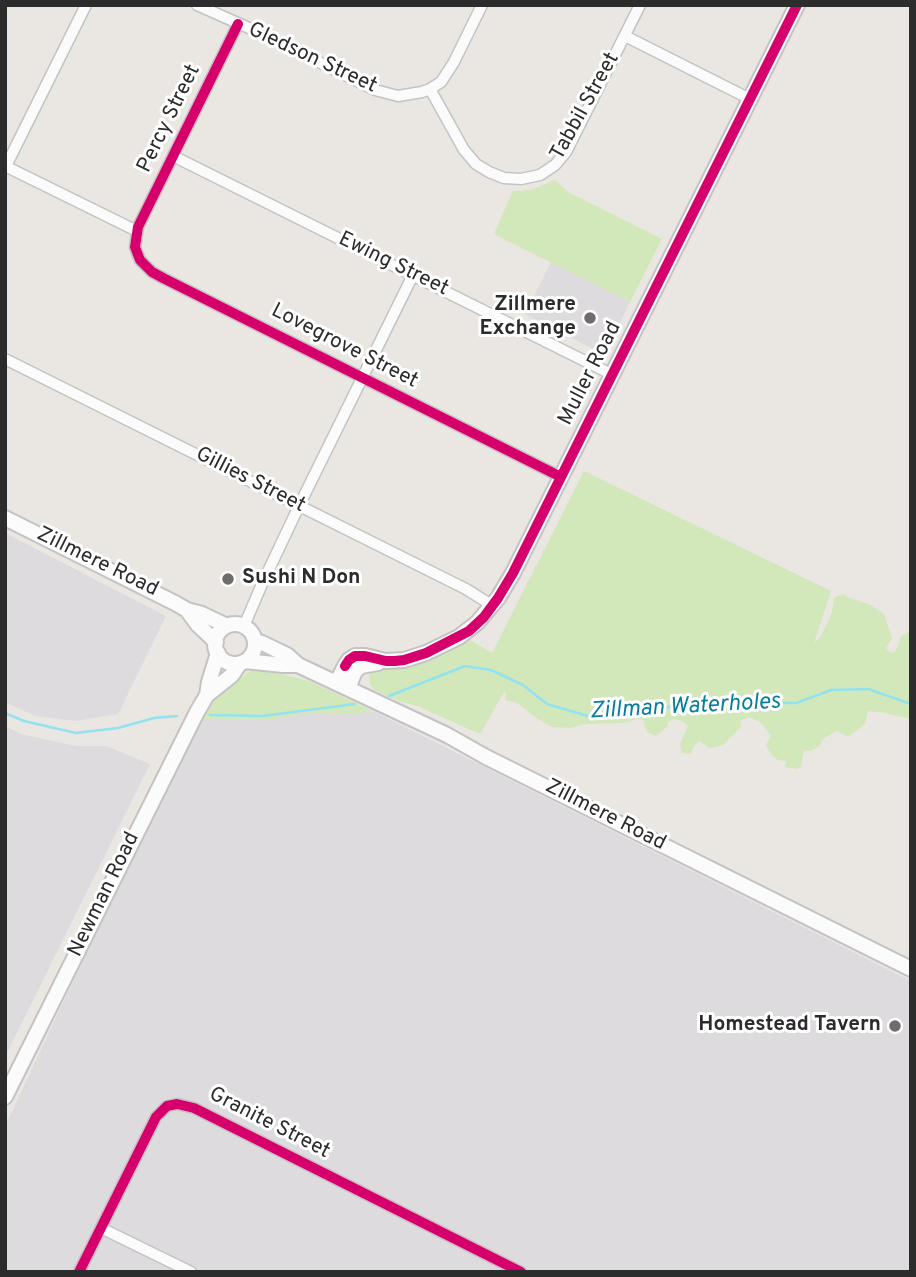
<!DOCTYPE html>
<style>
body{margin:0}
#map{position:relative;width:916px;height:1277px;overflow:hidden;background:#eae6e2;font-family:Overpass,sans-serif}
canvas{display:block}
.frame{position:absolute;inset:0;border:7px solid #2c2c2c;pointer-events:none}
</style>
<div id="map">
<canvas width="916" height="1277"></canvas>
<div class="frame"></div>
</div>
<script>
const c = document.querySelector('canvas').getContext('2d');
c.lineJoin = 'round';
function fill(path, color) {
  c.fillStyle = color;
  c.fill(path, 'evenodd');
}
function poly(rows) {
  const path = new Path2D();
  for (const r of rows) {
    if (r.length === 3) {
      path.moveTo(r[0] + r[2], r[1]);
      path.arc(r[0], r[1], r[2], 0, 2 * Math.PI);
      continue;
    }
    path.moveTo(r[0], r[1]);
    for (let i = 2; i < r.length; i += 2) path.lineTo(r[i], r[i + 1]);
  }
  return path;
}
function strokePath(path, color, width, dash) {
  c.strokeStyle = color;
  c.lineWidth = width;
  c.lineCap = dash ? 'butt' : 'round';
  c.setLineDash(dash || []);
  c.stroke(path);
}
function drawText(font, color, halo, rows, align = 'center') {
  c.font = font + ' Overpass,sans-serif';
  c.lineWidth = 6;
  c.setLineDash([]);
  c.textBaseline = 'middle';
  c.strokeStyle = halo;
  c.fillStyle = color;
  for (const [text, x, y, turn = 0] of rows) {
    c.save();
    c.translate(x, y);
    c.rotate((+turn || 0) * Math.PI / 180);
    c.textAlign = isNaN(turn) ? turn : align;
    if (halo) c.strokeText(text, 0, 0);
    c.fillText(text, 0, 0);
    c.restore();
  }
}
fill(poly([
 [551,262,630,302,608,347,605,350,600,352,595,350,525,314],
 [5,533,166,616,118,714,76,721,35,716,5,702],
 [373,711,911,981,911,1272,5,1272,5,1126,197,718,268,720,309,713,355,714],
 [5,726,21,734,76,746,106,746,150,764,5,1057]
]), '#dddbde');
fill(poly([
 [555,180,568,192,662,239,630,302,494,234,513,191,531,190],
 [584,471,831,591,814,643,821,636,832,613,834,598,843,594,849,598,869,604,884,614,892,638,886,648,889,652,894,653,899,644,901,636,911,631,911,719,885,713,868,711,865,724,848,737,837,731,824,738,820,745,811,751,804,750,801,766,798,769,785,767,786,761,778,760,772,756,766,745,771,735,760,722,749,717,740,721,741,727,723,745,710,748,699,741,694,746,691,754,682,753,680,744,688,726,682,721,674,719,668,722,667,727,656,736,647,732,643,720,636,719,623,723,585,724,570,728,552,727,536,718,517,703,505,700,506,694,504,692,480,734,417,706,396,700,374,690,370,684,369,670,399,667,420,662,444,653,470,640,492,653],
 [262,669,309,681,373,711,355,714,309,713,268,720,203,719,215,699,234,682,252,670]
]), '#d2e7ba');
strokePath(poly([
 [389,696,465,666,491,670,523,685,547,704,588,716,617,716,675,706,718,702,796,703,831,690,868,689,911,704],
 [5,713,24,721,76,733,118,728,154,718,177,716],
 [210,715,263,716,355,704]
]), '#92e3ef', 2.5);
const street = poly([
 [197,5,258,32,375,90,398,96,422,92,430,89,441,82,454,62,482,5],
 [238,24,138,227,135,247,140,260,152,272,163,278,561,477],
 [625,36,750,99],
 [430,89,464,150,476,164,489,172,504,178,521,179,540,175,555,165,566,152,640,5],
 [173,156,613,375],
 [5,166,137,231],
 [5,168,86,5],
 [5,359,466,589,493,606],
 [244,626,262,584,299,506,413,275],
 [101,1228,191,1272],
 [79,1272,156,1117,167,1106,177,1104,194,1108,521,1272]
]);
const secondary = poly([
 [5,518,175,603,187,610,198,625,216,642],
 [187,610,202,614,227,626],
 [235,644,20],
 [255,641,262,643,287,655,298,665,447,735,486,757,911,969],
 [245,661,283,665,298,665],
 [337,682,345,666,349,660,355,656,365,656,386,661,404,660,426,653,459,637,477,623,498,598,513,573,797,5],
 [348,688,355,671,361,666,378,663],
 [207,695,209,682,218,653],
 [5,1097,197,712,207,695,232,675,240,663]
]);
strokePath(street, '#c4c3c3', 13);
strokePath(secondary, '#c4c3c3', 18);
strokePath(street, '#fcfbfb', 10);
strokePath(secondary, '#fcfbfb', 14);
strokePath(poly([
 [238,24,138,227,135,247,140,260,152,272,163,278,561,477],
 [345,666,349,660,355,656,365,656,386,661,395,661,404,660,426,653,469,631,484,617,498,598,513,573,797,5],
 [79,1272,156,1117,167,1106,177,1104,194,1108,521,1272]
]), '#d6006c', 10);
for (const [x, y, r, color] of [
 [590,318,7,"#6e6d6c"],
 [228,579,7,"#6e6d6c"],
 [895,1026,7,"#6e6d6c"]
]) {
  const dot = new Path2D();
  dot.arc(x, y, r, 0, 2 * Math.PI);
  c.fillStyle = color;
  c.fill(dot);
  strokePath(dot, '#fff', 2.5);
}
drawText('21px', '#2c2c2c', '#fff', [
 ["Gledson Street",312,59,25],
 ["Tabbil Street",586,107,-61],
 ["Percy Street",170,119,-64],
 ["Ewing Street",393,265,26],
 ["Lovegrove Street",344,347,27],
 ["Muller Road",591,374,-63],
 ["Gillies Street",250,481,27],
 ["Zillmere Road",97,563,26],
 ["Zillmere Road",605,816,27],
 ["Newman Road",105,895,-64],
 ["Granite Street",269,1124,27]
]);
drawText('bold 21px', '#2c2c2c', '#fff', [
 ["Zillmere",576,306],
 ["Exchange",576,330],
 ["Sushi N Don",242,579,"left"],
 ["Homestead Tavern",881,1026]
], 'right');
drawText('italic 23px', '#087e9e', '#fff', [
 ["Zillman Waterholes",685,708,-3]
]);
</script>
